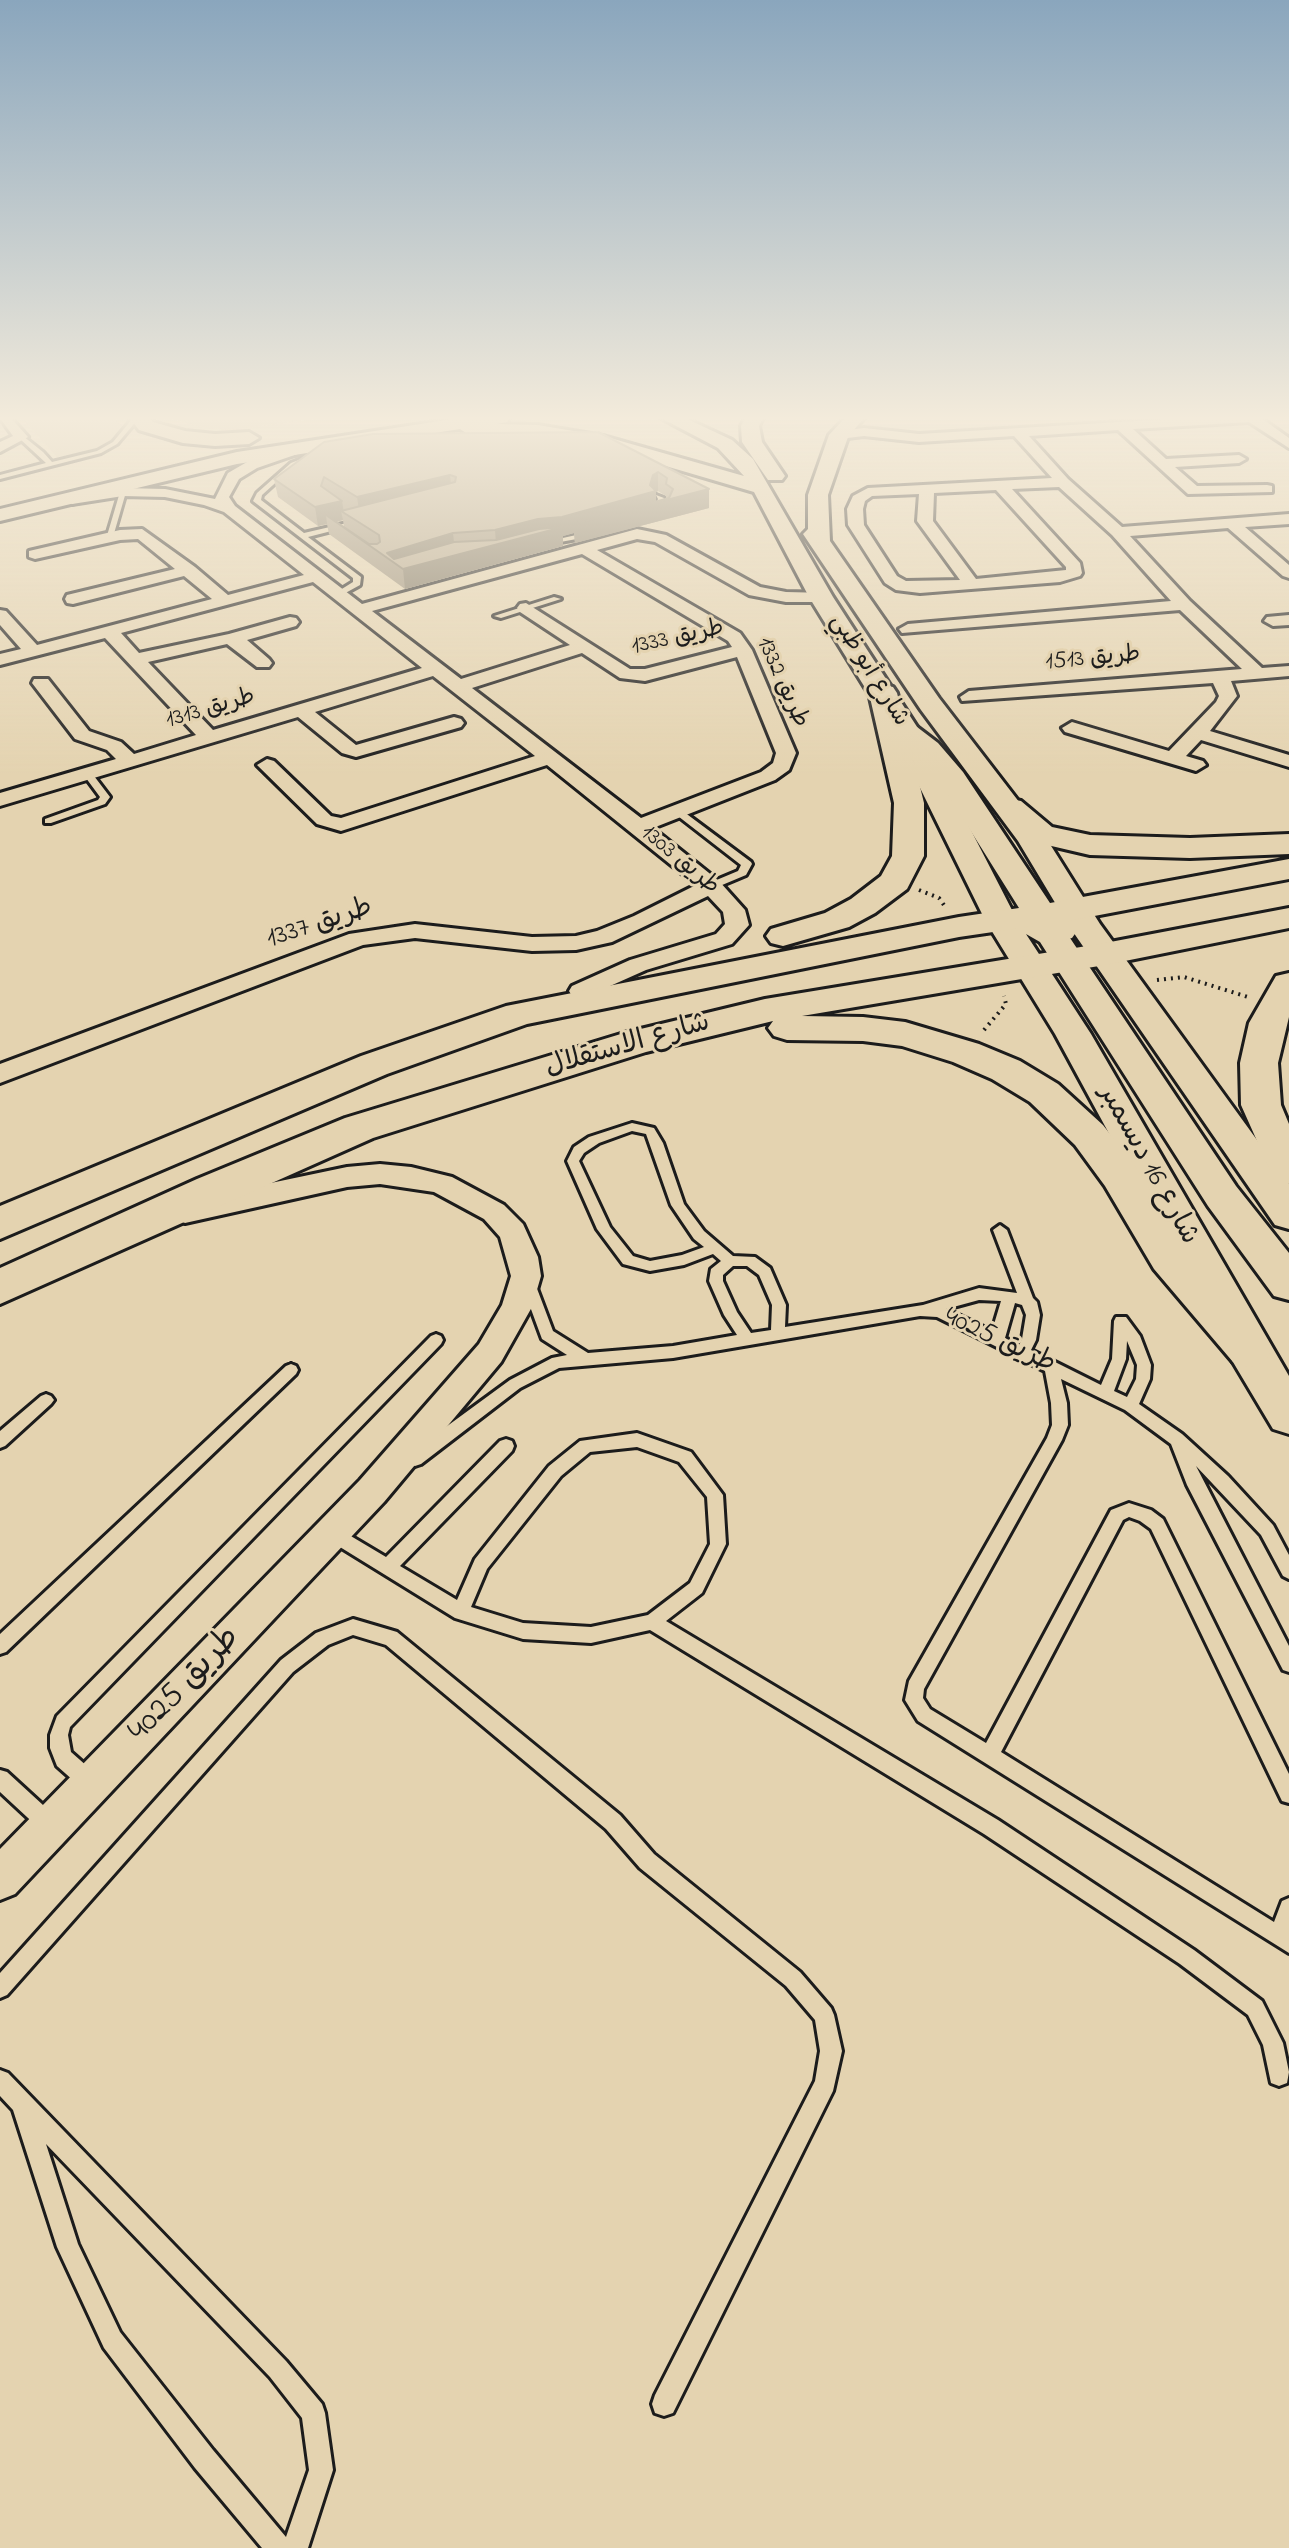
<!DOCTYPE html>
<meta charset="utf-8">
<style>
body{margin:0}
canvas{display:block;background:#e4d3b0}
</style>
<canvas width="1289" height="2548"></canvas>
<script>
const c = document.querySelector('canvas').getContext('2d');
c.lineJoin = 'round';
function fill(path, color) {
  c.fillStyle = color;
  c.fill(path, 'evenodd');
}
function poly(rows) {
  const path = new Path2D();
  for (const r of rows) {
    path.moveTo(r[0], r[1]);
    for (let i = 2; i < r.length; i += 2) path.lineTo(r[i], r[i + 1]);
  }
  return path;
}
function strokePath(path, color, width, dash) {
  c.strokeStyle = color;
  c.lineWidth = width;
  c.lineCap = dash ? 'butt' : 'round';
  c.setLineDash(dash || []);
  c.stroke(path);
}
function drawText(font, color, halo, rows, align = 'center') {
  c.font = font + ' "Indie Flower","Playpen Sans Arabic",sans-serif';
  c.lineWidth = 6;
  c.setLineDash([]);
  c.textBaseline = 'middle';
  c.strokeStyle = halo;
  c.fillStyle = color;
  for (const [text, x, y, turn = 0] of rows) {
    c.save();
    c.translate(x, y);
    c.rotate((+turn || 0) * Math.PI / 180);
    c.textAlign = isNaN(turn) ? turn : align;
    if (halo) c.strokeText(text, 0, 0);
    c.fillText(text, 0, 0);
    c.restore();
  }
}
fill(poly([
 [22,418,113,418,123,427,108,443,90,451,57,457],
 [168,418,321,418,231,430,206,428]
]), '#d5c5a5');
const lane = poly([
 [133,418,139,418,117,444,101,453,0,479,0,475,46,463,19,438,19,436,23,436,43,452,52,462,97,451,113,442,133,418],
 [314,454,316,457,295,465,262,495,261,500,304,533,347,523,347,527,308,537,361,577,360,585,340,596,336,594,337,592,353,582,353,578,253,501,257,493,291,463,314,454],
 [123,490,126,492,113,537,106,539,120,492,123,490],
 [656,495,664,498,661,504,670,509,670,513,664,513,655,505,658,499,656,495],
 [590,532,594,534,593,536,544,545,540,543,590,532],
 [554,597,561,599,501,618,494,616,554,597],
 [85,772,91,772,110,797,105,804,51,823,45,823,45,819,98,800,100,797,83,774,85,772],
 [674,809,680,809,751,862,752,864,746,875,715,888,707,888,707,884,738,871,741,865,674,813,674,809],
 [632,1123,654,1128,663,1143,684,1204,704,1231,733,1256,755,1257,770,1268,786,1305,785,1327,923,1305,979,1288,1017,1293,993,1230,1000,1225,1007,1230,1033,1298,1037,1302,1040,1315,1036,1340,1031,1350,1101,1385,1112,1359,1114,1321,1116,1317,1126,1317,1140,1336,1151,1365,1150,1379,1139,1404,1182,1434,1228,1476,1273,1525,1289,1555,1289,1579,1283,1576,1261,1535,1196,1466,1289,1646,1289,1672,1283,1670,1187,1485,1171,1444,1125,1410,1061,1379,1067,1403,1068,1425,1062,1440,924,1689,923,1698,930,1709,986,1743,1111,1510,1129,1503,1151,1510,1163,1519,1289,1774,1289,1803,1282,1801,1151,1529,1140,1521,1129,1517,1123,1520,1001,1752,1274,1922,1282,1901,1289,1898,1289,1953,918,1721,905,1700,909,1681,1047,1438,1052,1425,1051,1403,1045,1371,937,1317,920,1316,673,1358,559,1368,520,1388,421,1464,415,1466,409,1464,407,1459,409,1454,510,1380,552,1358,567,1355,542,1339,521,1282,523,1278,533,1278,553,1331,588,1353,673,1346,737,1335,724,1315,709,1281,711,1269,721,1261,713,1254,684,1265,650,1271,623,1264,597,1229,567,1161,574,1147,589,1137,632,1123],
 [632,1131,646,1134,671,1205,694,1239,704,1247,682,1255,650,1261,633,1256,610,1227,579,1161,584,1153,599,1143,632,1131],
 [733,1266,747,1266,759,1275,772,1305,771,1330,751,1333,737,1312,723,1281,723,1275,733,1266],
 [979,1300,1001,1301,992,1331,946,1309,979,1300],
 [1015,1303,1022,1305,1026,1315,1022,1339,1019,1345,1005,1338,1015,1303],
 [1127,1341,1137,1365,1136,1379,1127,1397,1114,1391,1126,1359,1127,1341],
 [436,1334,441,1336,443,1340,441,1344,70,1727,68,1735,71,1752,97,1775,99,1782,97,1789,90,1791,83,1789,57,1766,50,1748,50,1735,57,1716,431,1336,436,1334],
 [291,1364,296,1366,298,1370,296,1374,6,1652,0,1654,0,1634,286,1366,291,1364],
 [46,1394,51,1396,54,1400,51,1404,5,1446,0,1448,0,1431,41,1396,46,1394],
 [637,1433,691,1452,723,1495,726,1544,702,1593,666,1621,998,1820,1194,1950,1262,2001,1283,2043,1289,2072,1287,2083,1279,2086,1271,2083,1263,2045,1248,2015,1180,1964,984,1834,650,1630,591,1643,523,1639,455,1618,327,1539,325,1534,327,1529,333,1527,339,1529,386,1557,500,1441,506,1439,512,1441,514,1446,512,1451,400,1566,457,1600,475,1559,549,1466,580,1441,637,1433],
 [637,1447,679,1462,707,1497,710,1544,690,1583,648,1615,591,1627,523,1623,471,1607,487,1569,561,1476,590,1452,637,1447],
 [353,1619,397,1632,620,1815,654,1854,800,1972,831,2008,834,2015,842,2051,833,2091,673,2413,664,2416,655,2413,652,2404,655,2395,815,2081,820,2051,815,2020,786,1986,640,1868,606,1829,386,1645,353,1635,328,1645,293,1672,7,1995,0,1998,0,1973,281,1660,316,1633,353,1619],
 [0,1770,7,1772,55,1816,57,1823,55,1830,48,1832,41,1830,0,1792,0,1770],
 [0,2070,8,2073,286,2361,322,2404,325,2413,333,2470,308,2548,262,2548,195,2468,104,2348,57,2247,13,2110,0,2096,0,2070],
 [46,2144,270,2377,302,2418,309,2470,286,2537,213,2450,120,2332,78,2244,46,2144]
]);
const street = poly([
 [0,418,11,418,28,437,0,452,0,442,13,436,0,418],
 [1187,418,1261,418,1289,438,1289,448,1249,422,1133,429,1166,459,1239,455,1246,459,1239,463,1175,467,1197,486,1267,485,1272,486,1272,492,1188,494,1118,430,1029,436,1068,479,1122,527,1289,514,1289,524,1245,527,1289,565,1289,578,1283,576,1228,528,1130,536,1190,601,1262,668,1289,666,1289,676,1231,681,1237,696,1210,731,1289,755,1289,767,1201,740,1186,756,1203,761,1206,765,1196,771,1065,732,1062,728,1072,722,1169,751,1216,702,1219,696,1213,683,962,701,960,697,969,691,1242,669,1180,610,902,633,899,629,908,624,1171,601,1112,535,1059,487,1012,489,1080,563,1082,573,1080,576,1060,582,920,593,896,590,885,583,848,525,847,509,853,496,868,488,1052,478,1014,436,919,442,864,436,839,439,832,435,839,431,864,428,919,434,1187,418],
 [996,490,1066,567,1066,570,976,579,933,521,934,493,996,490],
 [919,494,917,521,960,580,906,581,897,576,864,525,863,509,865,501,872,496,919,494],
 [304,443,309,444,309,450,257,468,239,479,229,497,235,506,362,604,637,529,666,535,760,587,786,592,827,593,829,597,821,602,786,602,749,595,655,542,637,539,597,550,740,633,752,650,796,753,789,770,775,780,653,828,719,881,745,910,749,925,732,944,646,970,581,999,572,996,569,991,572,986,630,960,716,934,725,924,723,912,708,896,612,942,576,950,532,951,415,938,363,945,0,1083,0,1064,349,934,415,924,532,937,576,936,597,931,634,916,696,885,547,765,341,831,317,824,257,765,267,759,274,761,331,816,341,818,535,756,433,676,315,712,356,745,454,717,461,719,464,723,461,727,356,757,342,753,298,717,0,806,0,793,116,759,107,750,75,739,32,683,34,679,48,679,89,731,121,742,134,754,196,735,105,638,0,665,0,654,21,649,0,625,0,610,6,611,37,645,212,599,184,576,73,604,67,603,65,599,67,595,175,569,138,539,120,540,35,559,29,557,29,551,120,530,142,529,195,567,228,595,304,575,224,512,204,505,165,497,123,496,72,504,65,500,67,497,123,488,165,489,215,499,228,473,247,462,304,443],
 [582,554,728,641,732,647,645,669,630,669,526,603,520,604,517,608,520,612,570,645,461,679,372,611,582,554],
 [313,582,422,668,213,730,148,662,227,644,257,667,269,667,272,663,269,659,247,640,296,626,299,622,296,618,290,617,229,634,139,653,121,633,313,582],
 [582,653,620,678,645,681,737,657,776,753,773,763,761,772,641,818,472,688,582,653],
 [1289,615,1289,625,1273,626,1264,621,1267,617,1289,615],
 [380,1164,411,1167,452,1177,504,1205,523,1224,538,1257,541,1276,532,1307,501,1362,384,1502,15,1894,0,1900,0,1849,360,1480,479,1344,502,1305,511,1276,500,1237,484,1219,434,1192,380,1184,347,1187,185,1223,175,1219,171,1212,175,1205,185,1201,347,1167,380,1164]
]);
const secondary = poly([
 [130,418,149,418,153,422,185,431,215,434,249,432,259,438,249,444,215,446,183,443,139,430,130,418],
 [460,418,509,418,507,422,497,424,538,425,603,436,744,476,718,448,661,418,685,418,732,440,753,459,833,597,921,733,1013,912,1052,920,1064,929,1236,1186,1289,1253,1289,1300,1274,1296,1208,1206,1040,942,1026,934,1091,1034,1289,1376,1289,1434,1273,1429,1233,1362,1055,1034,985,920,893,733,809,597,754,492,601,447,538,437,469,435,460,429,237,464,0,521,0,509,237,452,460,418],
 [745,418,763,418,759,426,762,442,785,476,782,480,768,480,742,442,741,426,745,418],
 [845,418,864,418,848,437,828,495,830,541,939,698,1043,833,1100,924,1289,1184,1289,1229,1275,1225,1069,926,1018,841,921,710,803,534,808,529,808,495,829,435,845,418]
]);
const primary = poly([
 [883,685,893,687,897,693,905,725,917,727,938,743,963,772,1050,903,1289,859,1289,879,1068,921,1077,931,1072,938,1060,941,1048,938,1034,926,959,937,527,1024,387,1074,0,1239,0,1206,361,1056,506,1006,959,917,1019,908,940,782,911,750,924,803,924,856,907,889,875,913,849,927,783,946,771,943,766,936,771,929,825,913,851,899,881,876,892,856,894,803,869,693,873,687,883,685],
 [1010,799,1021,801,1052,827,1090,835,1190,838,1289,834,1289,854,1190,858,1090,855,1030,841,995,808,999,801,1010,799],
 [1289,908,1289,928,1105,965,802,1016,863,1017,905,1022,979,1044,1020,1061,1058,1084,1103,1125,1135,1166,1184,1245,1265,1336,1272,1349,1265,1362,1249,1368,1233,1362,1154,1269,1105,1186,1075,1145,1030,1102,992,1079,953,1062,902,1046,863,1041,787,1040,774,1036,768,1028,773,1021,646,1052,373,1138,0,1304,0,1268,197,1179,345,1118,624,1033,765,999,1105,943,1289,908],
 [1289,973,1289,1017,1278,1063,1281,1105,1289,1124,1289,1184,1274,1179,1241,1105,1240,1063,1249,1023,1276,976,1289,973]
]);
strokePath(lane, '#1c1c1c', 6);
strokePath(street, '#1c1c1c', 6);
strokePath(secondary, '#1c1c1c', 6);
strokePath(primary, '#1c1c1c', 6);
strokePath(poly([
 [919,890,939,898,946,908],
 [1157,980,1184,977,1248,997],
 [984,1030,1006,1004,1004,996]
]), '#1c1c1c', 4, [2, 5]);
fill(lane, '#e4d3b0');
fill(street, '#e4d3b0');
fill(secondary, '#e4d3b0');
fill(primary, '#e4d3b0');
fill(poly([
 [598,432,709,489,709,508,575,543,574,533,563,536,563,546,405,589,329,534,327,524,318,526,278,497,274,479],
 [658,491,666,496,666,499,656,502,656,492],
 [343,520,344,527,336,522]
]), '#9a8e78');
fill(poly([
 [658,472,658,491,656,492,656,503,709,489,709,508,575,543,574,533,563,536,563,546,405,589,403,569,496,544,495,530,650,485,653,475],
 [450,475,452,493,360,516,357,497],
 [342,501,344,513,341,511,343,520,336,522,326,515,327,524,318,526,315,507],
 [453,533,455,552,402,569,387,553]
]), '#7d7461');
const building = poly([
 [598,432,709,489,574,524,669,498,673,489,666,484,667,478,658,472,653,475,650,485,656,491,562,517,538,519,495,530,453,533,387,553,394,559,454,542,496,540,539,529,563,527,403,569,326,515,369,544,377,544,380,542,379,535,341,511,455,482,456,477,450,475,357,497,324,477,321,486,342,501,315,507,274,479,324,442,373,434,598,432]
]);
fill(building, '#b3a58b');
strokePath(building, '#7d7461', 2);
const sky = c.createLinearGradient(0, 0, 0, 775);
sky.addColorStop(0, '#8aa6bd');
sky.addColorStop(0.54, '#f3ebdb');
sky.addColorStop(1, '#f3ebdb00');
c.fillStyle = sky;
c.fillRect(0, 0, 1289, 775);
drawText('24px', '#1c1c1c', '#e4d3b0', [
 ["طريق 1333",678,639,-12],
 ["طريق 1513",1093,660,-5],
 ["شارع أبو ظبي",868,671,58],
 ["طريق 1332",781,683,66],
 ["طريق 1313",211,710,-16],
 ["طريق 1303",679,861,40]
]);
drawText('28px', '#1c1c1c', '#e4d3b0', [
 ["طريق 1337",320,925,-18],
 ["شارع الاستقلال",628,1047,-16],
 ["شارع 16 ديسمبر",1147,1166,61],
 ["طريق 4025",999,1342,25]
]);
drawText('34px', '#1c1c1c', '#e4d3b0', [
 ["طريق 4025",186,1686,-46]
]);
</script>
